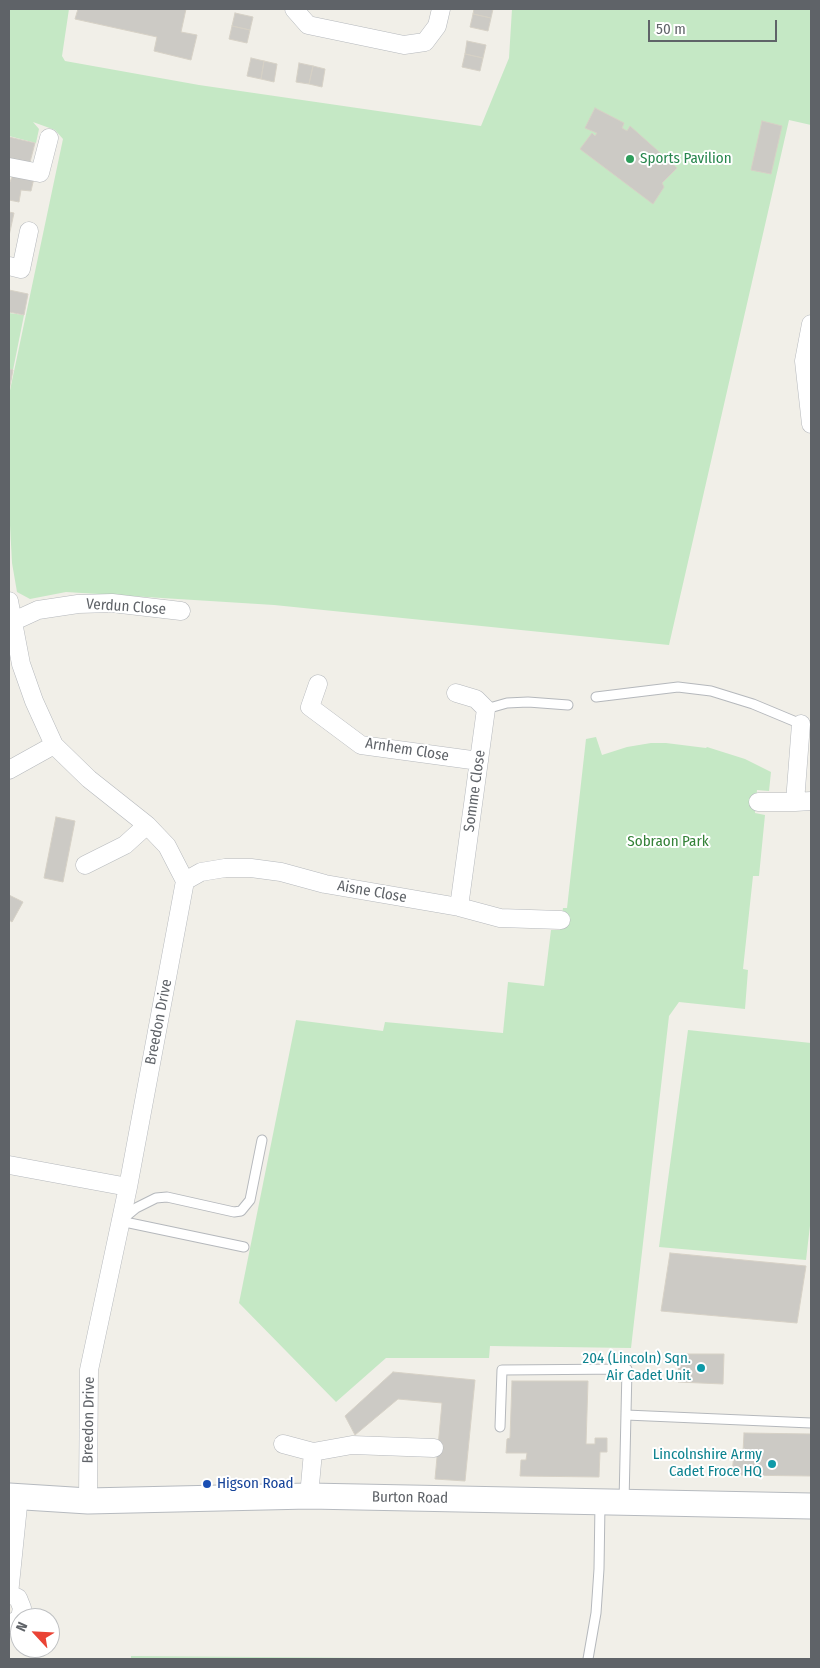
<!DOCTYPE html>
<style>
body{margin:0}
#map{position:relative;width:820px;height:1668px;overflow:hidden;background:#f1efe8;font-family:"Fira Sans Condensed",sans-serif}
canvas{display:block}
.frame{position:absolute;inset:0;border:10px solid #5f6368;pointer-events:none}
.north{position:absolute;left:10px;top:1608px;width:50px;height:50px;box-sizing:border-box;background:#fff;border:1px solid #bfc1c3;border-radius:50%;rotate:295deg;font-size:14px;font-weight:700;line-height:20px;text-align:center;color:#5f6368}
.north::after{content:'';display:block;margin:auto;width:18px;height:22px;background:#ea4335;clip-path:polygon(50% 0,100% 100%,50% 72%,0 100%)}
.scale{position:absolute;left:648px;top:20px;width:129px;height:22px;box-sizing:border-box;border:2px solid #5f6368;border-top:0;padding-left:6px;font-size:15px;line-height:18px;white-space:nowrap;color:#5f6368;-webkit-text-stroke:4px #fff;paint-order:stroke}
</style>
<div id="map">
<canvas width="820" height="1668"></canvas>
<div class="frame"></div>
<div class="north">N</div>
<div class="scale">50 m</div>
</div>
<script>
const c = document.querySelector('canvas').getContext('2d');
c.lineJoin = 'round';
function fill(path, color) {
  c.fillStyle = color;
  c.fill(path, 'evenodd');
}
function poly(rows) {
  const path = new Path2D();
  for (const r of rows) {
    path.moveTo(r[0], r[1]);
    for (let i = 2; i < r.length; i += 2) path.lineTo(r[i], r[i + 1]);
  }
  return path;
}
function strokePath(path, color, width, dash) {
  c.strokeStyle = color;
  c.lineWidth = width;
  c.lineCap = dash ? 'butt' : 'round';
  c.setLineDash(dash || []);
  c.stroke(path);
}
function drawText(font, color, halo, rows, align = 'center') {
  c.font = font + ' "Fira Sans Condensed",sans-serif';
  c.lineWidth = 4;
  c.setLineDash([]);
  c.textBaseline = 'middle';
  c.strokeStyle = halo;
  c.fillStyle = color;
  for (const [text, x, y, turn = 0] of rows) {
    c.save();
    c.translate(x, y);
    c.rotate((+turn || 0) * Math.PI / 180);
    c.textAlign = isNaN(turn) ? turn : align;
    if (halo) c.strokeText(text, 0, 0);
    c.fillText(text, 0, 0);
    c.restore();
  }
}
fill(poly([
 [9,9,69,9,62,56,65,61,199,85,481,126,509,58,512,9,811,9,811,125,789,120,669,645,274,605,66,592,30,599,17,592,12,563,9,506,9,395,63,139,55,130,33,122,39,129,36,143,9,136],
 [9,313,24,315,13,370,9,369],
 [596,737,602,755,627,747,651,743,666,743,706,748,707,747,745,759,771,772,769,791,757,790,755,813,765,815,759,876,753,876,743,969,748,970,745,1009,679,1002,669,1016,631,1348,490,1346,489,1358,386,1358,336,1402,239,1303,296,1020,383,1031,385,1022,503,1033,508,982,544,986,551,930,560,930,563,908,567,908,586,739],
 [688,1030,811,1043,811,1217,806,1260,659,1247],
 [131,1656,502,1659,131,1659]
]), '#c5e8c5');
const building = poly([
 [78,9,186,9,181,32,197,35,191,60,154,51,157,37,75,19,78,9],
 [474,9,493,9,491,18,473,14,474,9],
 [235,13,253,17,250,30,232,26,235,13],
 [473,14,491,18,488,31,470,27,473,14],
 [232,26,250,30,247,43,229,39,232,26],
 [467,41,486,45,483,58,465,54,467,41],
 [465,54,483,58,480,71,462,67,465,54],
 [251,58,264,61,261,79,247,76,251,58],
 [264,61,277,64,274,82,261,79,264,61],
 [299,63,313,66,309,84,296,82,299,63],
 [313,66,325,69,322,87,309,84,313,66],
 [595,108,624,123,622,128,627,131,630,126,677,168,662,183,664,187,653,204,580,149,592,133,595,136,597,133,585,128,595,108],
 [762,121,782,126,771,174,751,170,762,121],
 [9,137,35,143,29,166,9,161,9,137],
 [14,172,34,178,31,191,21,190,19,202,9,200,9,182,10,182,14,172],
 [9,212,14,213,9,236,9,212],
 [9,290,28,294,24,315,9,312,9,290],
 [9,369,13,370,9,391,9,369],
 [56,817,75,821,63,882,44,878,56,817],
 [9,895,23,902,12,922,9,920,9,895],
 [670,1253,806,1266,797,1323,661,1311,670,1253],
 [679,1354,724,1354,723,1384,678,1382,679,1354],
 [393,1372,475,1380,465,1481,435,1479,442,1403,398,1399,355,1435,345,1416,393,1372],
 [512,1381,588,1381,586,1444,595,1444,595,1438,607,1438,607,1452,600,1452,599,1477,520,1476,521,1460,526,1460,527,1453,506,1453,507,1439,510,1438,512,1381],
 [744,1433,811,1434,811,1476,732,1475,734,1452,743,1452,744,1433]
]);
fill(building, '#cccac5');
strokePath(building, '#d6d1c6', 1);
const lane = poly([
 [596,697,678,687,711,691,753,704,801,724],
 [486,709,507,703,528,702,568,705],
 [124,1218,136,1208,156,1198,167,1197,234,1212,241,1211,250,1200,262,1140],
 [120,1221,244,1247],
 [626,1415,811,1423],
 [500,1427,502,1370,627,1369,624,1502],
 [588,1659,596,1613,599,1569,600,1504]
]);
const street = poly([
 [294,9,308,25,404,45,425,42,437,26,441,9],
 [9,167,40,173,49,138],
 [9,266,21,269,29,231],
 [811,324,804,361,811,424],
 [9,601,21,664,34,701,54,745,89,779,147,825,167,846,185,881,128,1187,89,1370,88,1501],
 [14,621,38,610,78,604,112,603,181,611],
 [318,684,310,707,361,745,479,761],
 [456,693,476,699,486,709,459,907],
 [801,724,795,802,811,801],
 [9,770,54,745],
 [758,802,795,802],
 [85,865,125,845,147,825],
 [185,881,201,872,225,868,251,868,281,872,325,884,459,907,500,918,561,920],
 [9,1165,128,1187],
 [283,1444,313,1452],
 [309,1496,313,1452,352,1445,434,1448],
 [9,1594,19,1496],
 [9,1594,18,1598,22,1608,20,1618,9,1625]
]);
const secondary = poly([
 [9,1496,88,1501,309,1496,811,1506]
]);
strokePath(lane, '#b5b8bc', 11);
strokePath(street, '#b5b8bc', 19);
strokePath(secondary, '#b6babf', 27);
strokePath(lane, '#fff', 9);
strokePath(street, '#fff', 18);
strokePath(secondary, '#fff', 25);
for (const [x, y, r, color] of [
 [630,159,5,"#2e9e5b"],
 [701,1368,5,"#0f9aa8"],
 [772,1464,5,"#0f9aa8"],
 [207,1484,5,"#1a4fb4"]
]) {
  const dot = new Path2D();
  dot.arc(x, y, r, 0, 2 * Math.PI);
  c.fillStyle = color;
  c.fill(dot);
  strokePath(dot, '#fff', 2);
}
drawText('15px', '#27864d', '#fff', [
 ["Sports Pavilion",640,159]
], 'left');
drawText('15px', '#5f6368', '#fff', [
 ["Verdun Close",126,607,4],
 ["Arnhem Close",407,750,9],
 ["Somme Close",475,791,-82],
 ["Aisne Close",372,892,10],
 ["Breedon Drive",159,1022,-79],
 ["Breedon Drive",89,1420,-89],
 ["Burton Road",410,1498,1]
]);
drawText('15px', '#348238', '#fff', [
 ["Sobraon Park",668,842]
]);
drawText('15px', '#0d838f', '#fff', [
 ["204 (Lincoln) Sqn.",691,1359],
 ["Air Cadet Unit",691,1376],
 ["Lincolnshire Army",762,1455],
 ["Cadet Froce HQ",762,1472]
], 'right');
drawText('15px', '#164399', '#fff', [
 ["Higson Road",217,1484]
], 'left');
</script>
